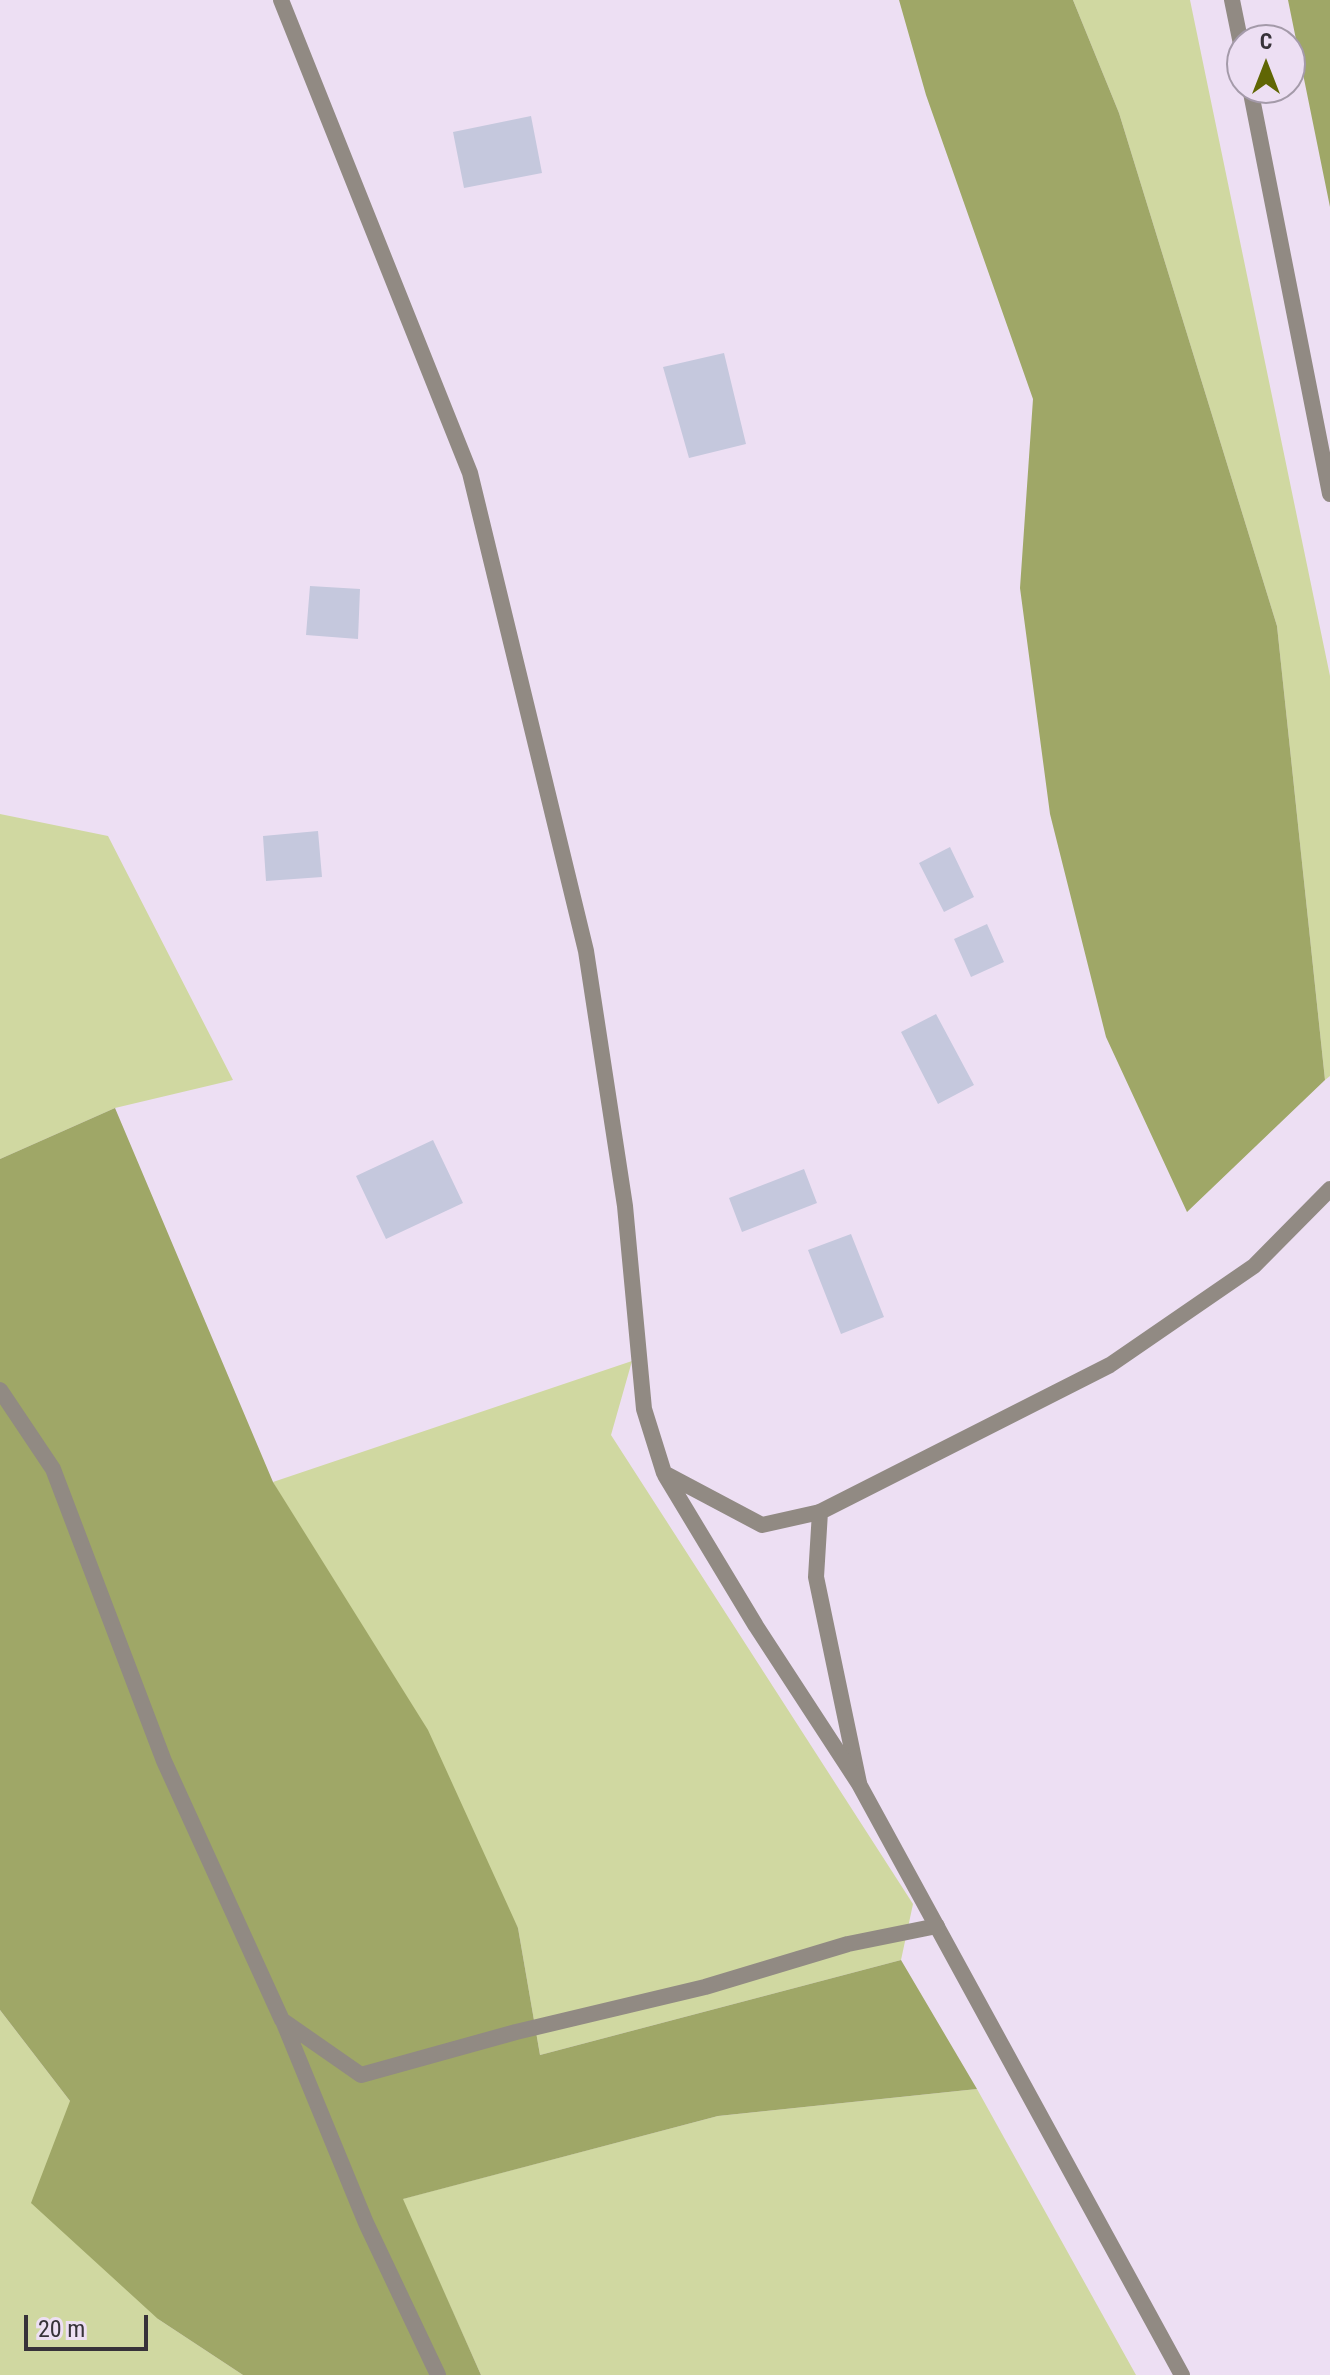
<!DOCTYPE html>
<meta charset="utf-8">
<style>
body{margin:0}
#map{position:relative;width:1330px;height:2375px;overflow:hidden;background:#eddff3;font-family:"Roboto Condensed",sans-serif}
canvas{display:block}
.north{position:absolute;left:1226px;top:24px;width:80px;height:80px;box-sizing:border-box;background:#eddff3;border:2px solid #a49aa9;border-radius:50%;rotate:0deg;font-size:22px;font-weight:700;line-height:32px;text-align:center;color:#373239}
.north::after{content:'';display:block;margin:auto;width:28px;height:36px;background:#606604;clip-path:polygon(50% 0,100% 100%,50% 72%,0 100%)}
.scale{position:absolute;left:24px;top:2315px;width:124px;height:36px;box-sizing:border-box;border:4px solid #373239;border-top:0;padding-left:10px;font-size:24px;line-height:28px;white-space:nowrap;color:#373239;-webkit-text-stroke:6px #eddff3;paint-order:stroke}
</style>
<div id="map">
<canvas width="1330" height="2375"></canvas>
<div class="north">С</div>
<div class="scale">20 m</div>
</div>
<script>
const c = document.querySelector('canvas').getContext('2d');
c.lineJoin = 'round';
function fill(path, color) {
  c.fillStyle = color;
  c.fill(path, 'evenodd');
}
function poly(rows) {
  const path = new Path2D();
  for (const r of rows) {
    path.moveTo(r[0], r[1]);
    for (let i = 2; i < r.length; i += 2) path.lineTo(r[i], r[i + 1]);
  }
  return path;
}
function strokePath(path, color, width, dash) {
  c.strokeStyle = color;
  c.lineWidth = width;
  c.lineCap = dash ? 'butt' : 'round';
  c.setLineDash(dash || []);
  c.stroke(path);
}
fill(poly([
 [1073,0,1190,0,1330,676,1330,1076,1325,1080,1277,626,1119,113],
 [0,814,108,836,233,1080,115,1108,0,1159],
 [632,1361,611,1435,913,1904,901,1960,540,2055,518,1928,273,1482],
 [0,2010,70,2101,158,2319,243,2375,0,2375],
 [977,2089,1136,2375,481,2375,402,2199,718,2116]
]), '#d0d8a1');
fill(poly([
 [899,0,1073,0,1119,113,1277,626,1325,1080,1187,1212,1106,1037,1050,814,1020,588,1033,399,926,95],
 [1288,0,1330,0,1330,207],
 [115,1108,273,1482,428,1730,518,1928,540,2055,901,1960,977,2089,718,2116,403,2199,481,2375,243,2375,158,2319,31,2203,70,2101,0,2010,0,1159]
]), '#9fa767');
fill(poly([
 [531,116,542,173,464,188,453,132],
 [724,353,746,444,689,458,663,367],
 [310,586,360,589,358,639,306,635],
 [318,831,322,877,266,881,263,836],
 [950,847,974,897,944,912,919,863],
 [987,924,1004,962,971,977,954,939],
 [936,1014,974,1085,938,1104,901,1032],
 [433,1140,463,1203,386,1239,356,1176],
 [804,1169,817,1203,742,1232,729,1198],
 [851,1234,884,1317,841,1334,808,1250]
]), '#c5c8dd');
strokePath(poly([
 [1232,0,1242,49],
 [1250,88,1330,494],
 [0,1390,53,1469,164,1761,282,2020,361,2075,516,2032,705,1987,848,1944,937,1926],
 [859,1783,816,1577,820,1512,1110,1365,1254,1266,1330,1189],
 [283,2021,366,2223,438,2375]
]), '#918a83', 16);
strokePath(poly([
 [281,0,470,473,586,951,625,1206,644,1409,664,1473,762,1525,820,1512],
 [665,1475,756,1626,859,1784,1182,2375]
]), '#918a83', 16);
</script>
